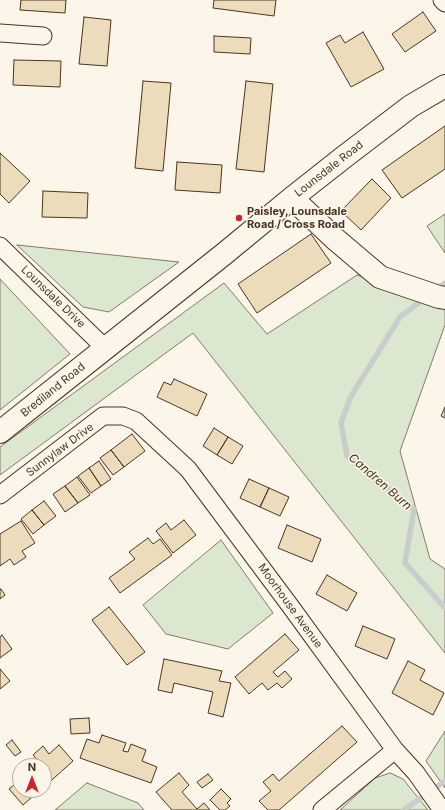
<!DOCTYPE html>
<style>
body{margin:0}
#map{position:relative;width:445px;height:810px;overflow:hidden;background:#fbf6e9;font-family:Inter,sans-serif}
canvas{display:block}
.north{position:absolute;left:12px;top:758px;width:40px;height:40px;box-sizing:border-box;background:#fbf6e9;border:1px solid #b4a999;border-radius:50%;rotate:0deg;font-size:11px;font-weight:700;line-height:16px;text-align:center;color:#4a3520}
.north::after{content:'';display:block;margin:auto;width:14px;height:18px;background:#c62828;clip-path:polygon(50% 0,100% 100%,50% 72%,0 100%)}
</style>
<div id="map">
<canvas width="445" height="810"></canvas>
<div class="north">N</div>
</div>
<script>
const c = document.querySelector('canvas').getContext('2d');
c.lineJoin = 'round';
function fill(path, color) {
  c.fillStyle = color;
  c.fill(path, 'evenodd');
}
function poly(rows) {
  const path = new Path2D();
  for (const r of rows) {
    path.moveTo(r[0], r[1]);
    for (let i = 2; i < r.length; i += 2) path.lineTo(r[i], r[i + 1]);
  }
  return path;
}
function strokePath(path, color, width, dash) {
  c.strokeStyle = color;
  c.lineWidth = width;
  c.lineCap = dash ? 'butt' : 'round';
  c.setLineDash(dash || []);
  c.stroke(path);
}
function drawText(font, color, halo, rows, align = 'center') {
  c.font = font + ' Inter,sans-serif';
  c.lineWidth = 3;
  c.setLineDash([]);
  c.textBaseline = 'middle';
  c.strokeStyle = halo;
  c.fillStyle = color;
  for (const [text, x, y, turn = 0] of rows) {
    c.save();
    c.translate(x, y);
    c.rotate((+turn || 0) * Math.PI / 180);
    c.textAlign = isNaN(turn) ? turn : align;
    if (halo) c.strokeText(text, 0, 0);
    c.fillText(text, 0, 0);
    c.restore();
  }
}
const green = poly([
 [445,214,445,253,427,226,445,214],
 [17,245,179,262,109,312,83,307,17,245],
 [357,275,445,307,445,325,400,451,430,559,445,569,445,653,193,333,0,475,0,447,224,283,267,334,357,275],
 [0,279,70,354,0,410,0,279],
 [221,540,273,613,228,649,166,634,143,605,221,540],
 [445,731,445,788,426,761,445,731],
 [390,773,403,779,428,810,340,810,375,778,390,773],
 [87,783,138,803,144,810,55,810,87,783]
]);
fill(green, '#dce7d0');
strokePath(green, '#887966', 1);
strokePath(poly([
 [435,290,445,283],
 [425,298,400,317,350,398,341,423,347,456,414,509,405,563,445,608],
 [404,810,445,781]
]), '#c9cecd', 5.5);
const building = poly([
 [21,0,66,0,65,13,20,10,21,0],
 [214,0,276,0,274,16,213,8,214,0],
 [423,12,436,31,405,52,392,34,423,12],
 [84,17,111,20,107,66,79,64,84,17],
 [363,32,384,69,351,87,326,43,340,35,345,43,363,32],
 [214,36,251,38,250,54,214,52,214,36],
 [14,60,61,61,60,87,13,85,14,60],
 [143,81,171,83,163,171,135,168,143,81],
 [246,81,273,84,264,172,236,169,246,81],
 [445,126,445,169,402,198,382,170,445,126],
 [0,153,30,181,9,203,0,194,0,153],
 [177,162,222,165,220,193,175,190,177,162],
 [372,179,391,198,361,230,341,211,372,179],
 [43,191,88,193,87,218,42,217,43,191],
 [311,234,331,263,257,313,238,284,311,234],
 [174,379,207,394,197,416,157,397,164,382,171,385,174,379],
 [445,407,445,418,441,416,445,407],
 [214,428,228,437,217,455,203,446,214,428],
 [132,434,145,451,124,467,111,450,132,434],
 [228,437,243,446,232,464,217,455,228,437],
 [111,450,124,467,113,475,100,458,111,450],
 [99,461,111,479,101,486,89,468,99,461],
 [89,468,101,486,91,493,78,476,89,468],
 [77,477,90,495,78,503,65,486,77,477],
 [249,479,269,488,260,507,240,498,249,479],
 [65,486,78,503,65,512,53,494,65,486],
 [269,488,289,497,280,516,260,507,269,488],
 [44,501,56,516,44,525,32,510,44,501],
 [32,510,44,525,33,534,21,519,32,510],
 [184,520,196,535,173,553,156,531,166,523,171,530,184,520],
 [21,521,35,543,22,551,26,557,14,565,10,559,0,566,0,534,21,521],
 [287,525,321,539,312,562,278,548,287,525],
 [148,538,153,544,160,539,172,555,120,593,109,578,135,559,129,552,148,538],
 [327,575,357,593,347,611,316,594,327,575],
 [0,589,1,589,5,595,0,599,0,589],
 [109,607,145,652,127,665,92,620,109,607],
 [363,626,395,639,387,659,355,646,363,626],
 [285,634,299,650,273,672,278,677,285,671,292,679,282,688,277,683,268,690,262,683,249,694,235,677,285,634],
 [2,635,12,649,0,658,0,637,2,635],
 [164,659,222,671,219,681,231,683,223,717,208,713,213,692,174,683,172,693,158,690,164,659],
 [408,661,425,670,420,680,444,693,433,715,392,693,408,661],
 [0,669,10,681,0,689,0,669],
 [89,718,90,733,71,734,70,719,89,718],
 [342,726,357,742,279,810,268,810,259,801,271,791,263,782,273,774,279,781,342,726],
 [102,735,126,743,123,751,128,752,131,744,146,750,142,761,157,767,151,783,80,758,87,739,99,743,102,735],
 [12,740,21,752,15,756,6,745,12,740],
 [59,745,73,761,44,787,44,766,36,766,40,763,33,755,43,746,49,754,59,745],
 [179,773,189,785,182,792,197,809,204,803,210,810,172,810,156,792,179,773],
 [208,774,213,780,202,788,197,782,208,774],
 [20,780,20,790,40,790,23,805,9,789,20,780],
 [221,789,231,799,227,803,230,806,225,810,220,810,210,800,221,789]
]);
fill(building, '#ecdcbc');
strokePath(building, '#4a3520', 1);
const street = poly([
 [442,0,445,3],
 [0,33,43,36],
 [0,246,105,348],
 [0,495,103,416,123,416,136,421,188,469,291,607,395,750,416,773,442,810],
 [322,810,395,750]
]);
const secondary = poly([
 [292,198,334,238,380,277,439,297,445,298],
 [0,432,224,254,292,198,344,157,411,106,445,86]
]);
strokePath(street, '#4a3520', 19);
strokePath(secondary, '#4a3520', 24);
strokePath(street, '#fbf6e9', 17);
strokePath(secondary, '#fbf6e9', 22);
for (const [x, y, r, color] of [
 [239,218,4,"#c62828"]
]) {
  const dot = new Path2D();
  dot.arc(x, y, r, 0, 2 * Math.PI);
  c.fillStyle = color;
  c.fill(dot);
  strokePath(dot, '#fbf6e9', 1.5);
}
drawText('11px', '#4a3520', '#fbf6e9', [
 ["Lounsdale Road",329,169,-38],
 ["Lounsdale Drive",53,297,44],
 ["Brediland Road",53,390,-39],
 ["Sunnylaw Drive",60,450,-37],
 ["Moorhouse Avenue",290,606,54]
]);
drawText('bold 11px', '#4a3520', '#fbf6e9', [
 ["Paisley, Lounsdale",247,212],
 ["Road / Cross Road",247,225]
], 'left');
drawText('italic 12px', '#4a3520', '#fbf6e9', [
 ["Candren Burn",380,482,41]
]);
</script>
